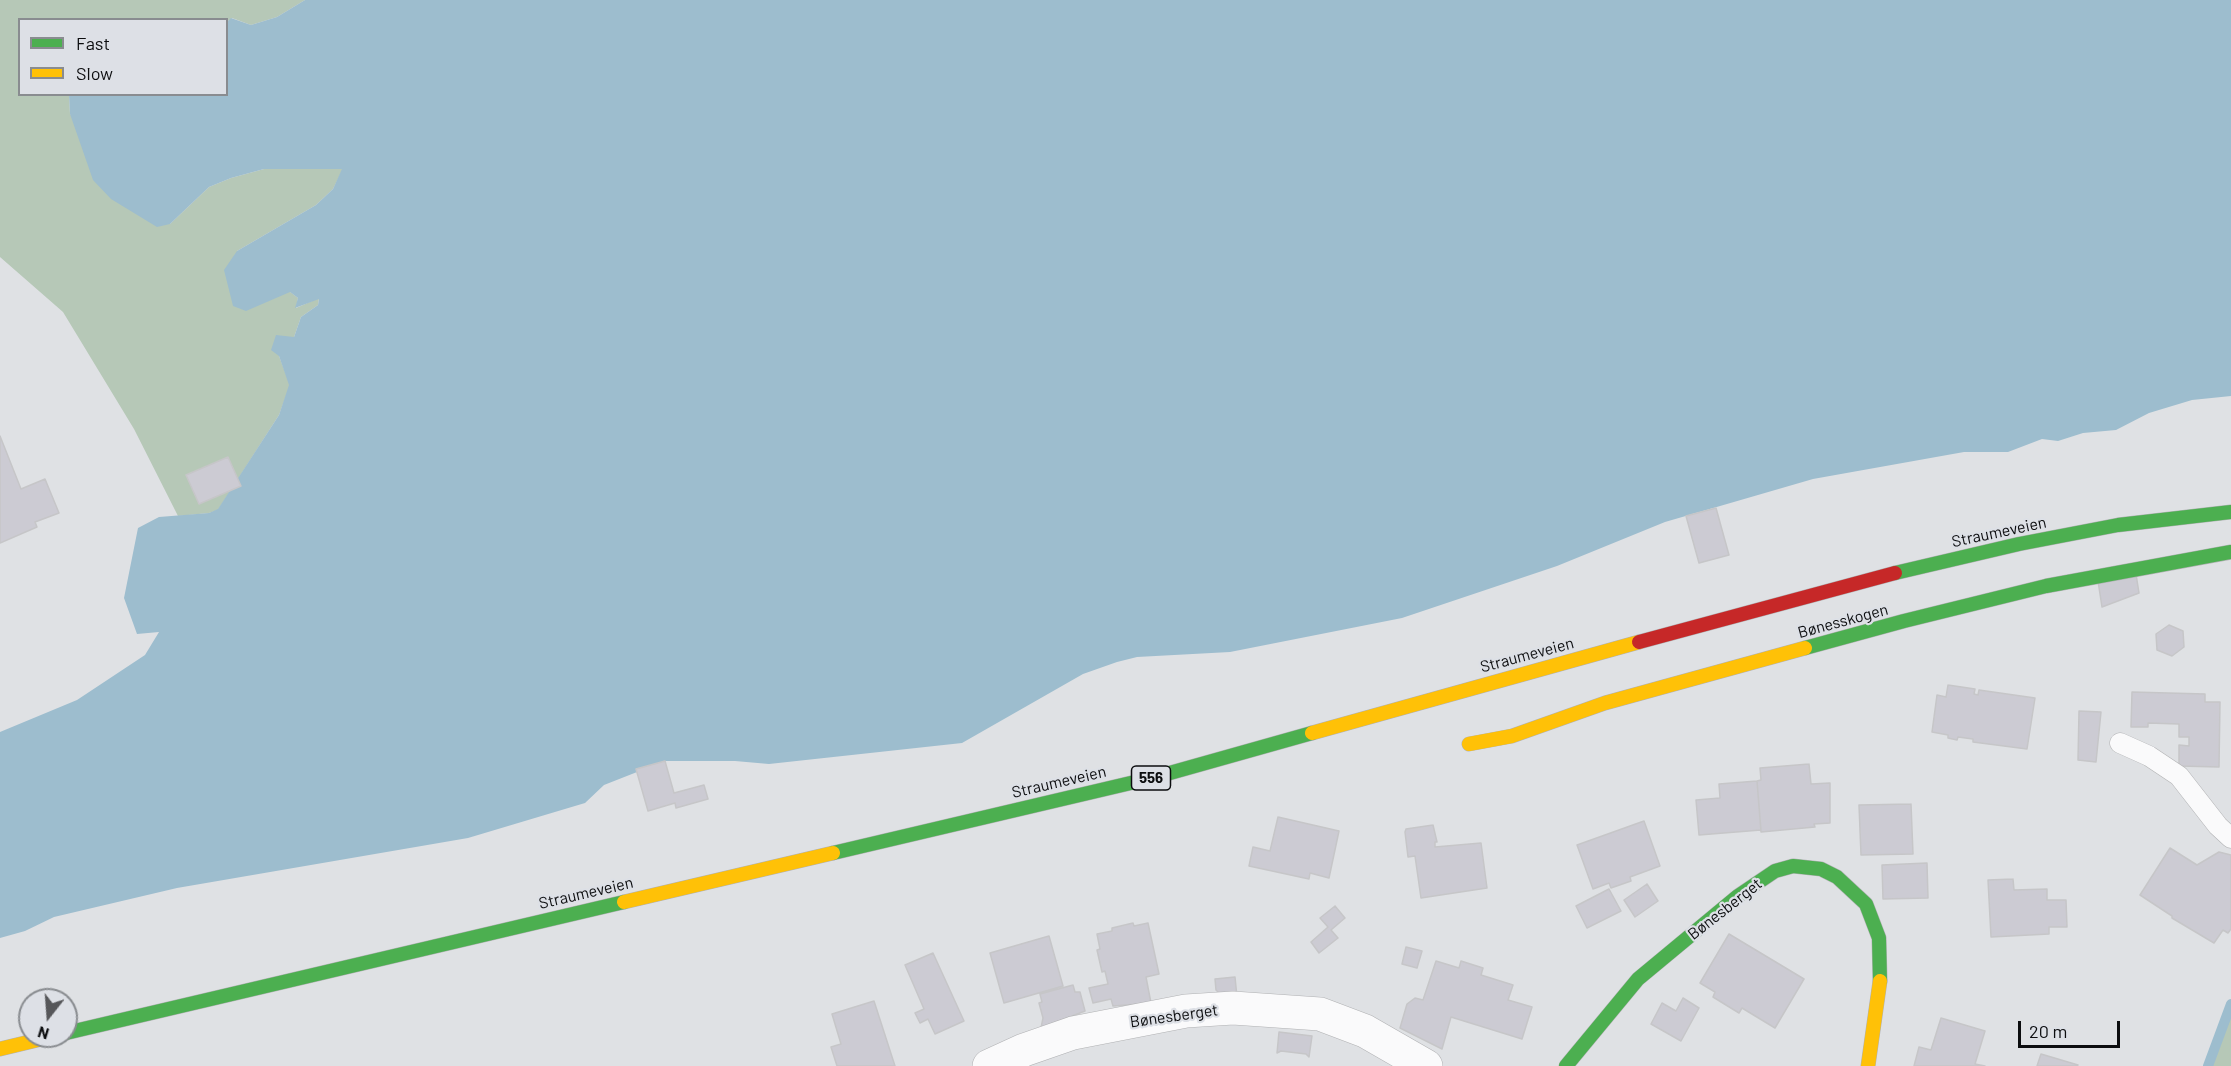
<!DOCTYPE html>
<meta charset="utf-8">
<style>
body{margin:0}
#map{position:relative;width:2231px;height:1066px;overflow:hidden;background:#dfe1e4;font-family:Barlow,sans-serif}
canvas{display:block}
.legend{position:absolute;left:18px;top:18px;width:210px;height:78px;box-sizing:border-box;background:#dde0e6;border:2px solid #898c90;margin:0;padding:8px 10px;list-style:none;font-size:18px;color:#0c0d0f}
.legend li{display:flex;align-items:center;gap:12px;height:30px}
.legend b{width:30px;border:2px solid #898c90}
.north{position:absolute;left:18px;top:988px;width:60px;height:60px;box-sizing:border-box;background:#dde0e6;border:2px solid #898c90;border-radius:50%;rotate:197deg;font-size:16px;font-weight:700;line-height:24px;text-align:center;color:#0c0d0f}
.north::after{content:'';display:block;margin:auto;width:21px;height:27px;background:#56575a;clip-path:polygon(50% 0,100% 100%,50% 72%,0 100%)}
.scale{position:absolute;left:2018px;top:1021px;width:102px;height:27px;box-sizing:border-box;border:3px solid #0c0d0f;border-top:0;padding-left:8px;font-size:18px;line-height:21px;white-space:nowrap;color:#0c0d0f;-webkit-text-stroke:4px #dde0e6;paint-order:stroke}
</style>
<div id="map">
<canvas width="2231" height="1066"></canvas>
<ul class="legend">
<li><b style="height:8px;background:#4caf50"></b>Fast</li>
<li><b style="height:8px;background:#ffc107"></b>Slow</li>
</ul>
<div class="north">N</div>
<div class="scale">20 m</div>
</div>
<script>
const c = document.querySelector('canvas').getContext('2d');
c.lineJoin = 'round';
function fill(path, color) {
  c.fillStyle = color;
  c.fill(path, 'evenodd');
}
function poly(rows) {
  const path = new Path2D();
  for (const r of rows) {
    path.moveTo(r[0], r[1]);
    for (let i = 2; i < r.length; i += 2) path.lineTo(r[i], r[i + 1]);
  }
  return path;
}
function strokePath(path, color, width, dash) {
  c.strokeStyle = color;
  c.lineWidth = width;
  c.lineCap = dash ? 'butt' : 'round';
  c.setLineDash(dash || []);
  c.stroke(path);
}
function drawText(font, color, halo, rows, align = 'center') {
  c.font = font + ' Barlow,sans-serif';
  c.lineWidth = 4.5;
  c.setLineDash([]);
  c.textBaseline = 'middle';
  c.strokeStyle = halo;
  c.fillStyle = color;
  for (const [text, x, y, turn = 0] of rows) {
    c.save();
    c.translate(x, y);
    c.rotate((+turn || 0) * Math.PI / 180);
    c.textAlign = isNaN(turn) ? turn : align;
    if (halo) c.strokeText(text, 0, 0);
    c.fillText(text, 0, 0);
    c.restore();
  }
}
fill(poly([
 [0,0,305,0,277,17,251,25,232,18,227,22,226,20,20,20,20,94,69,95,70,114,170,224,209,187,231,178,264,169,343,169,333,189,316,205,237,251,298,298,296,308,319,298,318,305,301,317,294,337,279,356,290,385,279,415,218,510,209,513,178,516,134,429,63,312,0,257],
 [2231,1010,2231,1066,2208,1066,2225,1018]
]), '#b6c8b7');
fill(poly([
 [305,0,2231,0,2231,396,2192,400,2149,413,2116,430,2083,433,2058,441,2042,439,2008,452,1964,452,1813,479,1665,522,1557,566,1402,618,1230,652,1137,657,1117,662,1083,674,962,743,769,764,735,761,665,761,604,785,585,803,468,838,177,888,54,917,25,931,0,938,0,732,77,700,145,655,159,632,137,634,124,598,138,528,159,517,209,513,218,509,279,415,289,385,279,356,271,350,276,335,294,337,301,317,318,305,319,299,295,308,298,298,290,292,246,311,233,306,224,270,237,251,316,205,333,189,342,169,264,169,231,178,209,187,170,224,157,227,111,199,93,180,70,114,69,95,226,94,227,22,231,18,251,25,277,17]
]), '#9dbdce');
strokePath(poly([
 [2208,1066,2231,1004]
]), '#9dbdce', 10);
const building = poly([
 [0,436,21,489,45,479,59,513,35,522,37,527,0,543,0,436],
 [228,457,241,486,199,504,186,475,228,457],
 [1716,508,1729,555,1699,563,1686,516,1716,508],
 [2136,574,2139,593,2102,607,2098,581,2136,574],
 [2169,625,2183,631,2184,647,2172,656,2157,650,2156,634,2169,625],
 [1948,685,1975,689,1974,694,1978,695,1979,690,2035,698,2027,749,1973,742,1973,739,1958,737,1957,740,1948,738,1948,735,1932,732,1937,695,1946,697,1948,685],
 [2132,692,2205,694,2205,702,2220,702,2219,767,2179,766,2179,745,2189,746,2189,737,2179,737,2179,724,2148,723,2148,727,2131,727,2132,692],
 [2079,711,2101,712,2096,762,2078,760,2079,711],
 [665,761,674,793,704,785,708,799,676,808,675,803,648,811,636,769,665,761],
 [1809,764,1811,784,1830,783,1830,823,1814,824,1815,827,1761,832,1757,781,1761,780,1760,768,1809,764],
 [1757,781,1761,830,1699,835,1696,800,1720,798,1719,784,1757,781],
 [1911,804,1913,854,1861,855,1859,805,1911,804],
 [1278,817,1339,831,1329,878,1310,873,1309,879,1249,866,1253,847,1270,851,1278,817],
 [1644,821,1660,866,1630,877,1631,881,1611,888,1609,883,1593,889,1577,845,1644,821],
 [1433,825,1437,842,1435,842,1435,847,1481,843,1487,888,1421,898,1415,856,1408,857,1405,832,1406,829,1433,825],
 [2170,848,2197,865,2219,852,2231,855,2231,929,2228,933,2223,930,2214,943,2172,918,2172,916,2140,895,2170,848],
 [1927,863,1928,898,1883,899,1882,865,1927,863],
 [2013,879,2014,890,2047,889,2047,900,2066,900,2067,927,2049,927,2049,934,1991,937,1988,880,2013,879],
 [1647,884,1658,901,1635,917,1624,900,1647,884],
 [1609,889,1621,911,1587,928,1576,906,1609,889],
 [1335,906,1345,918,1331,930,1338,938,1319,953,1311,942,1328,927,1320,918,1335,906],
 [1133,923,1134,926,1148,923,1159,974,1146,977,1151,1003,1113,1006,1111,999,1093,1003,1089,988,1108,984,1105,971,1102,972,1097,950,1100,949,1097,934,1112,931,1112,928,1133,923],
 [1729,934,1804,979,1775,1028,1742,1008,1739,1013,1713,997,1715,992,1700,983,1729,934],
 [1049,936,1063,986,1004,1003,990,953,1049,936],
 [1406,947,1422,951,1417,968,1402,964,1406,947],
 [933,953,964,1021,935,1034,928,1019,920,1023,915,1013,924,1009,905,965,933,953],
 [1436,961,1459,968,1461,961,1483,968,1481,975,1513,985,1508,1000,1532,1007,1522,1039,1451,1017,1442,1049,1400,1028,1407,1004,1415,998,1423,1000,1436,961],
 [1235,977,1237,997,1224,998,1216,990,1215,979,1235,977],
 [1073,985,1075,992,1080,992,1085,1011,1041,1028,1043,1018,1039,1003,1042,1002,1040,994,1073,985],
 [1683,998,1699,1008,1681,1041,1651,1024,1662,1003,1676,1011,1683,998],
 [874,1001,895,1066,837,1066,831,1047,841,1044,832,1014,874,1001],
 [1941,1018,1985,1031,1975,1064,1985,1066,1914,1066,1919,1047,1931,1050,1941,1018],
 [1279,1032,1312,1036,1309,1057,1306,1054,1281,1051,1277,1053,1279,1032],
 [2041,1054,2078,1065,2077,1066,2037,1066,2041,1054]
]);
fill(building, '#cccbd3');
strokePath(building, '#c6c6c8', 1.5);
const lane = poly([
 [2120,743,2149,756,2179,776,2218,826,2231,838]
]);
const street = poly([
 [989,1066,1024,1050,1073,1033,1186,1011,1233,1008,1320,1014,1365,1031,1426,1066]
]);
const fast = poly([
 [1895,573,2019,544,2118,525,2231,512],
 [1805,648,1904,621,2046,586,2231,552],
 [833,853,1152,778,1312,733],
 [66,1033,624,902],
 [1566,1066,1638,979,1738,896,1775,871,1793,866,1821,869,1837,877,1866,904,1879,938,1880,981]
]);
const slow = poly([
 [1312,733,1639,642],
 [1469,744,1512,736,1605,703,1805,648],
 [624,902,833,853],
 [0,1049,54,1036],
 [1868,1066,1880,981]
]);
const jam = poly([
 [1639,642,1895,573]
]);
strokePath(lane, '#b0b1b3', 21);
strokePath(street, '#b0b1b3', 34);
strokePath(fast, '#b0b1b3', 15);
strokePath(slow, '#b0b1b3', 15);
strokePath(jam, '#b0b1b3', 15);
strokePath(lane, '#fafafb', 20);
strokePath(street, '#fafafb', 33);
strokePath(fast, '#4caf50', 14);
strokePath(slow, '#ffc107', 14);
strokePath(jam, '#c62828', 14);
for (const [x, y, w] of [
 [1151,778,39]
]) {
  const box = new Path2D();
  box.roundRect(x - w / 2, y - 12, w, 24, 4.5);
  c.fillStyle = '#dde0e6';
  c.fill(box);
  strokePath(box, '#0c0d0f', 1.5);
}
drawText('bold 15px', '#0c0d0f', null, [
 ["556",1151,778]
]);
drawText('16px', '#0c0d0f', '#dde0e6', [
 ["Straumeveien",1999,532,-12],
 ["Bønesskogen",1843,621,-15],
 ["Straumeveien",1527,655,-15],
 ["Straumeveien",1059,782,-13],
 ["Straumeveien",586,893,-13],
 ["Bønesberget",1725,909,-38],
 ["Bønesberget",1174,1016,-8]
]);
</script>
